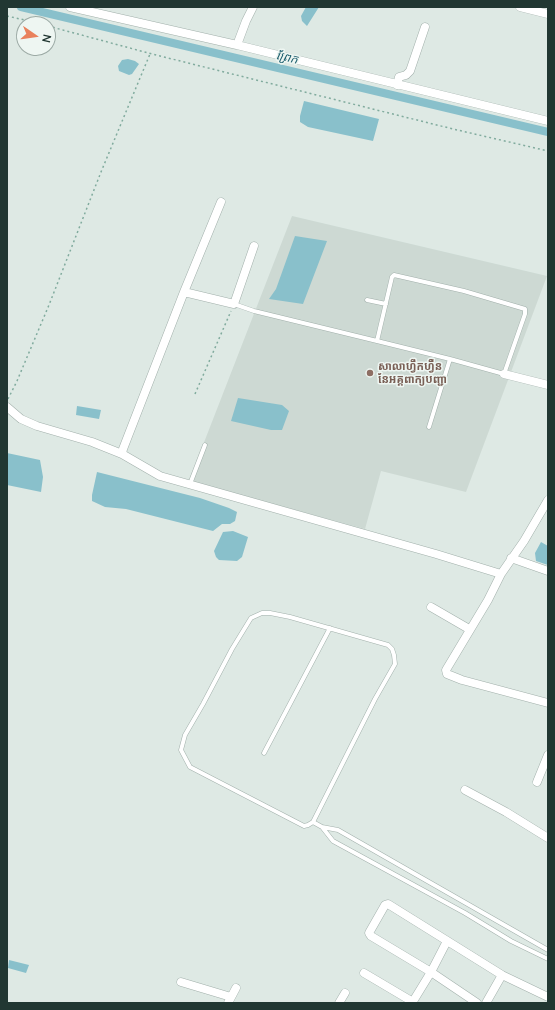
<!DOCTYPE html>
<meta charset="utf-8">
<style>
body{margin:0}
#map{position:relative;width:555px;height:1010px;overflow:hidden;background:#dee9e4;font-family:Manrope,sans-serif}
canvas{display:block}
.frame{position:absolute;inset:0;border:8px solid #213732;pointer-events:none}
.north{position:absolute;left:16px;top:16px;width:40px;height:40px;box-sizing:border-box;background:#eef6f2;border:1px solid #9caaa5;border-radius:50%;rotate:103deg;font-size:11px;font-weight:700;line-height:16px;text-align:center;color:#213732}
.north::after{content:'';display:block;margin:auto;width:14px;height:18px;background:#e9815c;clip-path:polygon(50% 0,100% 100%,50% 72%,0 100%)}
</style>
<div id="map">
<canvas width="555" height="1010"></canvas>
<div class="frame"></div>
<div class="north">N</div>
</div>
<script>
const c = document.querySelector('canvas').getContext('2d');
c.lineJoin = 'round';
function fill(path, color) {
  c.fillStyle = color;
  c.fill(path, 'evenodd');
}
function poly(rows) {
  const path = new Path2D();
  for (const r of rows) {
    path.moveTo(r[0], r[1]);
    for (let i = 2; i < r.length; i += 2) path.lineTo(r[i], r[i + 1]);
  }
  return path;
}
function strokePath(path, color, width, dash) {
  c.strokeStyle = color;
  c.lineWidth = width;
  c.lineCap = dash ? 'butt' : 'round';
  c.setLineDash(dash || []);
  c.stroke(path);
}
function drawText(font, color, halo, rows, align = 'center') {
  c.font = font + ' Manrope,"Noto Sans Khmer",sans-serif';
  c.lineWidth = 3;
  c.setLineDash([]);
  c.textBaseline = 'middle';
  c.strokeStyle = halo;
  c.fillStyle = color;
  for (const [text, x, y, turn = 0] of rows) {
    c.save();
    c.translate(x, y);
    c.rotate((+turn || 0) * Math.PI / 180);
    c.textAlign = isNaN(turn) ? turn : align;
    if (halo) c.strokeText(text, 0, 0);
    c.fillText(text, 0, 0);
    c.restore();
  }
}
fill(poly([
 [292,216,547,276,466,492,381,471,365,529,189,481]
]), '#cdd9d3');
fill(poly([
 [306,7,319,7,307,26,302,21,301,16],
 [128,59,135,61,139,64,132,74,129,75,119,71,118,66,122,60],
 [304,101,379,119,373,141,308,127,300,122,300,116],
 [295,236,327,241,303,304,269,299,276,289],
 [238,398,282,405,289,411,282,430,271,430,231,421],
 [77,406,101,410,99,419,76,415],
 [7,453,40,460,43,477,41,492,7,485],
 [97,472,200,498,229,508,237,512,235,521,230,524,222,524,213,531,126,509,105,507,92,501,92,495],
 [233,531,248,537,242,557,237,561,219,560,216,557,214,551,223,532],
 [541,542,548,546,548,565,536,561,535,553],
 [9,960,29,965,26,973,8,968]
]), '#89c0cb');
strokePath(poly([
 [21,7,548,132]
]), '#89c0cb', 8);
const lane = poly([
 [367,300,386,304],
 [234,304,254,311,377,341,450,359,504,374,525,314,525,309,464,291,394,275,392,277,377,341],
 [429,427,450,359],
 [190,484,205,445],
 [264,753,330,628],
 [313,822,308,825,304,826,190,767,181,750,185,735,203,704,232,649,251,618,262,613,270,613,290,617,388,645,392,649,394,655,395,664,375,699,313,822,322,827,338,830,548,950],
 [322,827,333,841,465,913,511,941,548,959]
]);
const street = poly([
 [70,7,237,45],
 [253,7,246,21,237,45,548,121],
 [520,7,548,14],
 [397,85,399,77,406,75,410,71,425,27],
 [184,292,234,304,254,246],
 [504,374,548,385],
 [7,407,21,419,37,426,92,442,122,454,160,476,436,554,501,574],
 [122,454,123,449,184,292,221,202],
 [548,500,524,541,501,574,488,600,446,670,447,674,462,680,548,703],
 [511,558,548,571],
 [431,607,469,629],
 [537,782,548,755],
 [465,790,506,812,548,838],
 [364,973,413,1002],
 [181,982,231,997],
 [228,1003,236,988],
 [339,1003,345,993],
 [412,1003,431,972,447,941],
 [477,1003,431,972,371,936,369,933,385,905,388,904,502,975,548,997],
 [486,1003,502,975]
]);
strokePath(lane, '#a2b0ab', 5);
strokePath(street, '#a2b0ab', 9);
strokePath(poly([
 [7,16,42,24],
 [48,26,152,54,453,129,548,151],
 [195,394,231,311],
 [8,399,17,381,49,305,101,172,150,54]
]), '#81ab9e', 1.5, [2, 3]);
strokePath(lane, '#fff', 4);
strokePath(street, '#fff', 8);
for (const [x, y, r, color] of [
 [370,373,4,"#8d6e63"]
]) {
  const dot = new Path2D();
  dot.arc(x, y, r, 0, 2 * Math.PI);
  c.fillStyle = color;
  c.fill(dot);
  strokePath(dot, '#eef6f2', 1.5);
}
drawText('bold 11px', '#785e54', '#eef6f2', [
 ["សាលាហ្វឹកហ្វឺន",378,367],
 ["នែអគ្គពាក្យបញ្ជា",378,380]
], 'left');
drawText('italic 12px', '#1f606f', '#eef6f2', [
 ["ព្រែក",287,58,13]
]);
</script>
